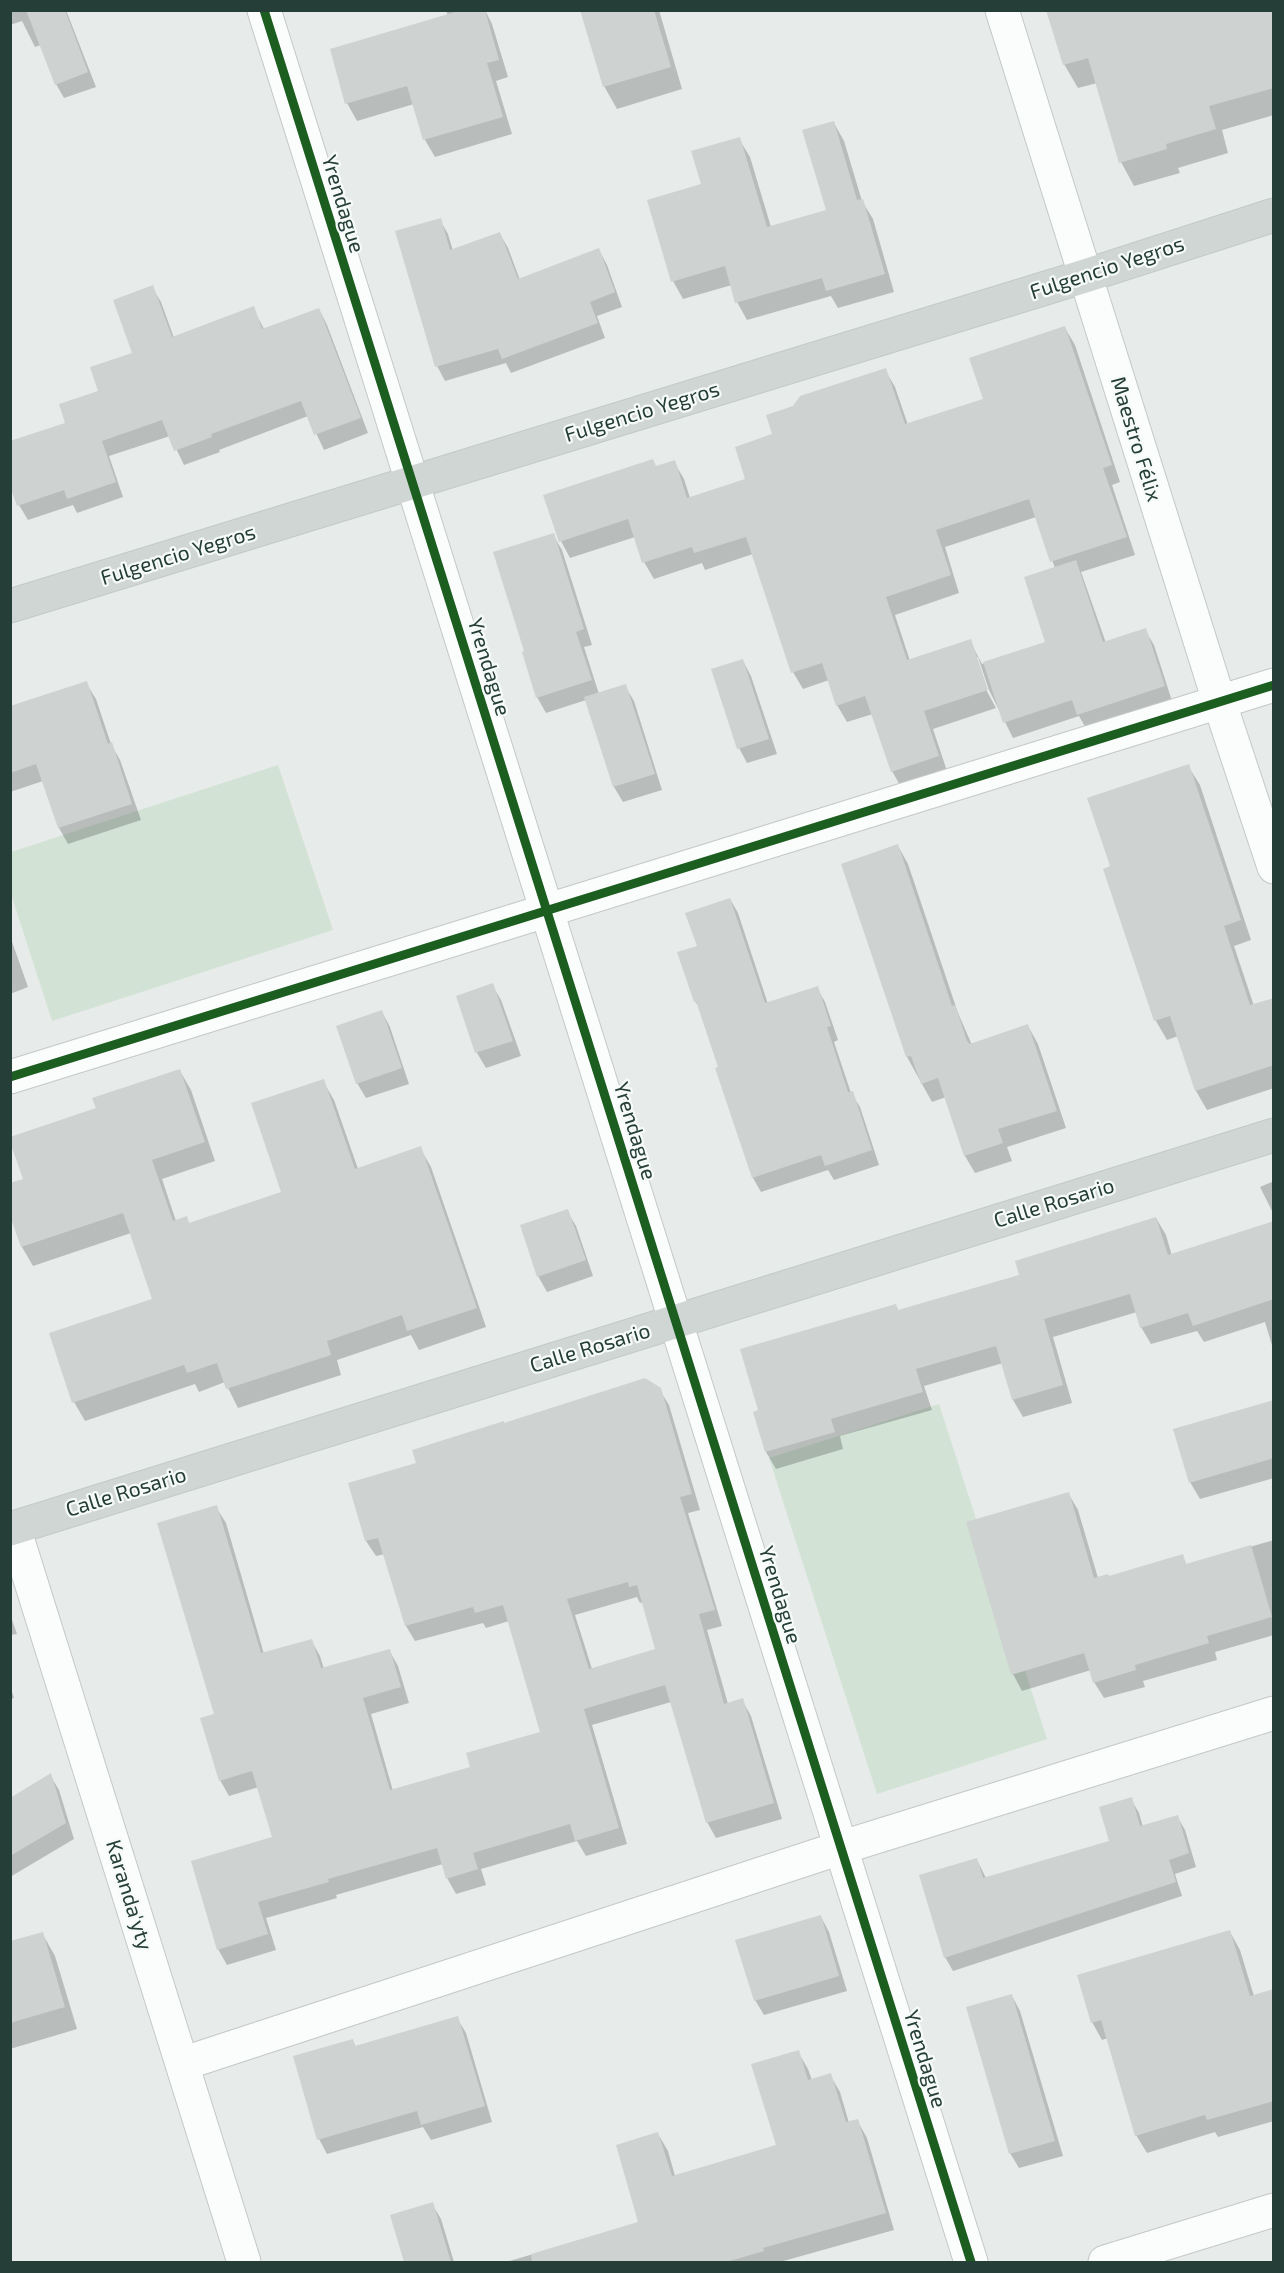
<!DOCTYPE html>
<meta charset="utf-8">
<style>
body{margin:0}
#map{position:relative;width:1284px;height:2273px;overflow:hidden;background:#e7ebe9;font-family:"Exo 2",sans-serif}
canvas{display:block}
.frame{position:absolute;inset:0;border:12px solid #253e37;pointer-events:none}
</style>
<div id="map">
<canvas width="1284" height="2273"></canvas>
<div class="frame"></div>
</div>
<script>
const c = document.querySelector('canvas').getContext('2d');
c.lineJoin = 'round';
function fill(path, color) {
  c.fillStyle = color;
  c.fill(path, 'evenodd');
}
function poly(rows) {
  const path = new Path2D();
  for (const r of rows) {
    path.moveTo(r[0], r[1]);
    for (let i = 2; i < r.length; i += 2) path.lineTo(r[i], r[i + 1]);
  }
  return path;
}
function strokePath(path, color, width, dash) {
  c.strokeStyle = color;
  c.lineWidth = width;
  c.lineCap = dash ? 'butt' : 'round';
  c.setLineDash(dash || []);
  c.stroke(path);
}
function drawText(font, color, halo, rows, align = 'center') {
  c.font = font + ' "Exo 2",sans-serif';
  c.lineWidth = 4.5;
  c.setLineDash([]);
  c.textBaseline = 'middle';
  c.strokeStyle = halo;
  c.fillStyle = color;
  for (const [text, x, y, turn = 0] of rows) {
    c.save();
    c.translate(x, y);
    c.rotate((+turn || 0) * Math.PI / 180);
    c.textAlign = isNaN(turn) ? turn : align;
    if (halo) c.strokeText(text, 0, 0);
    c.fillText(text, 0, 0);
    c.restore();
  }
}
fill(poly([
 [278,765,333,930,52,1021,11,894,11,852],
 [939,1404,1047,1739,877,1794,769,1458]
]), '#d2e3d6');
fill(poly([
 [10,10,66,10,96,87,64,98,56,84,41,45,35,47,22,21,10,25],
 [446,10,485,10,492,24,508,77,496,81,512,134,435,157,425,140,414,104,357,121,347,103,448,16],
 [582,10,659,10,682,89,617,109,604,86],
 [1274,10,1274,115,1222,130,1228,153,1178,168,1180,173,1134,186,1121,162,1097,83,1078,88,1064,64],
 [834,123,844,141,862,201,873,219,894,292,838,308,831,296,747,320,737,302,732,285,683,299,673,281,703,185,739,139,750,157,771,227,828,211],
 [440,220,448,234,453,251,500,234,508,248,520,280,599,250,607,265,622,307,597,316,605,338,511,373,506,363,445,381,437,366],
 [152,287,161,302,174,338,253,308,264,329,319,309,327,325,368,433,324,450,308,416,219,450,220,452,184,465,170,436,109,456,123,497,77,513,73,505,28,520,19,505,67,424,134,354],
 [1065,328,1075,345,1120,482,1112,485,1135,555,1081,572,1106,643,1145,630,1154,645,1172,701,1087,730,1079,716,1013,738,989,690,978,657,975,657,983,684,996,708,933,729,948,774,902,789,892,771,873,714,847,722,837,705,829,680,803,689,793,672,753,554,705,570,702,563,654,579,644,562,635,537,570,558,561,541,657,468,674,462,684,479,690,498,747,480,774,435,885,370,895,387,908,425,984,400],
 [1036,517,1055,568,1047,643,982,664,970,641,910,661,895,615,959,593,945,547],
 [553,535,562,550,592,645,584,647,599,694,625,686,634,701,662,790,623,802,614,787,586,700,546,713,537,697],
 [743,661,751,676,777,754,747,763,739,748],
 [86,683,96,699,111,744,120,760,141,820,68,844,59,828,43,781,10,792,10,708],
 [1188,766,1200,785,1251,940,1234,946,1254,1006,1274,1009,1274,1088,1207,1110,1196,1091,1178,1036,1167,1040,1156,1021,1105,869,1112,867],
 [898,846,908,864,958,1013,972,1045,1028,1026,1038,1044,1066,1128,1007,1147,1012,1161,975,1173,965,1156,946,1097,932,1102,907,1057],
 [730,899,738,913,768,1004,817,988,825,1002,838,1040,834,1042,851,1093,860,1107,879,1165,834,1180,828,1170,761,1192,753,1178,716,1069,720,1068,702,1012,695,1001,699,947],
 [10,936,28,987,10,994],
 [492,985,501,1000,521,1056,486,1068,477,1053,457,997],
 [382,1012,390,1027,409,1084,366,1098,357,1083],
 [180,1071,191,1090,215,1161,162,1179,176,1221,190,1224,283,1192,323,1081,334,1100,358,1169,420,1148,431,1167,486,1327,419,1350,411,1335,337,1360,341,1375,238,1408,225,1382,199,1392,195,1384,85,1421,74,1402,51,1334,154,1300,131,1233,33,1266,22,1247,10,1212,25,1180,97,1109],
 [1274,1181,1274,1215,1260,1187],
 [567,1211,576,1226,593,1276,547,1292,538,1276],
 [1156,1218,1166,1235,1172,1256,1274,1223,1274,1352,1265,1322,1204,1342,1197,1331,1151,1344,1141,1327,1137,1312,1053,1337,1072,1403,1023,1417,1013,1400,1003,1363,924,1386,932,1410,840,1436,843,1449,776,1469,766,1452,760,1411,896,1306,899,1312,1021,1276],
 [659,1389,669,1405,700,1510,688,1513,722,1626,707,1630,728,1704,742,1700,751,1716,782,1819,716,1838,707,1822,671,1702,592,1725,627,1844,586,1856,577,1841,481,1869,486,1885,456,1894,447,1878,443,1864,336,1895,337,1898,266,1918,276,1950,227,1965,218,1949,274,1838,259,1787,229,1796,220,1780,216,1715,216,1507,226,1523,264,1654,311,1640,320,1656,324,1669,389,1650,398,1666,409,1703,371,1714,393,1791,472,1768,542,1733,509,1621,486,1628,483,1623,415,1641,406,1626,385,1554,376,1556,366,1541,350,1484,418,1464,504,1425],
 [637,1597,640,1603,643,1602,657,1650,592,1669,575,1615],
 [1274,1401,1274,1478,1200,1499,1190,1482],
 [1068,1493,1078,1510,1098,1578,1109,1578,1182,1556,1187,1565,1274,1540,1274,1635,1215,1652,1217,1660,1143,1681,1145,1687,1104,1698,1094,1682,1091,1670,1022,1691,1013,1674],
 [10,1614,17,1634,10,1635],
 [10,1686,14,1698,10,1699],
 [50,1775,59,1790,74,1839,10,1877,10,1800],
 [1131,1799,1139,1813,1143,1827,1177,1816,1185,1830,1196,1867,1175,1874,1182,1896,953,1971,945,1957,977,1860,986,1878,1111,1842],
 [821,1917,829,1932,847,1991,764,2015,755,2000],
 [1230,1932,1240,1950,1254,1996,1274,1991,1274,2121,1218,2137,1215,2132,1147,2153,1136,2135,1108,2038,1102,2040,1092,2022],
 [42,1933,55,1956,77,2029,10,2049,10,1943],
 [1012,1996,1020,2011,1063,2156,1019,2168,1010,2153],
 [457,2018,466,2033,492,2122,431,2140,423,2127,327,2154,319,2139,353,2041,356,2047],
 [798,2052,808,2069,812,2080,830,2075,840,2092,849,2123,857,2120,867,2138,894,2230,780,2262,506,2262,640,2223,658,2134,668,2151,675,2176,778,2146],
 [432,2204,441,2219,454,2262,406,2262,392,2216]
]), '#0003');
fill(poly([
 [26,10,65,10,88,72,55,85],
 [462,10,485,10,499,60,487,63,503,117,423,140,407,86,345,104,330,49],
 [580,10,654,10,671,67,603,87],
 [1046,10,1274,10,1274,88,1209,106,1216,129,1166,144,1167,149,1119,163,1088,58,1063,65],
 [834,121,857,200,863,199,885,274,826,291,822,278,735,303,725,266,671,282,647,200,701,184,691,151,740,137,767,227,826,210,802,130],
 [441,218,450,250,500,232,518,279,599,248,615,292,590,302,598,323,502,359,498,349,435,367,395,231],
 [153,285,172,337,254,306,262,329,319,308,361,418,314,435,301,401,211,434,212,437,174,451,162,420,102,441,116,482,67,499,64,490,17,506,10,486,10,441,65,423,59,404,98,391,90,367,132,353,113,300],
 [1065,326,1112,465,1103,468,1127,537,1050,562,1029,499,936,530,951,575,886,597,907,660,971,639,988,690,924,711,939,756,891,772,865,696,836,706,822,663,791,673,746,537,694,553,692,547,642,563,628,519,559,542,543,495,653,459,656,466,675,460,687,498,745,479,735,447,772,434,766,415,793,406,800,396,886,368,905,424,983,399,969,358],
 [554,533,584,629,576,632,592,680,536,698,522,652,524,651,493,552],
 [1076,560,1103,642,1146,628,1165,686,1077,715,1072,700,1003,723,983,662,1045,642,1024,577],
 [743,659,769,739,737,749,711,669],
 [87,681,108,744,112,742,132,804,58,828,36,764,10,773,10,706],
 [626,684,655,774,613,787,584,697],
 [1189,764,1241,920,1224,926,1250,1005,1274,998,1274,1065,1195,1091,1170,1016,1154,1021,1103,869,1110,866,1087,798],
 [898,844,952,1006,955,1005,967,1041,970,1044,1028,1024,1057,1111,998,1129,1003,1143,964,1156,938,1078,921,1084,911,1056,906,1057,841,864],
 [730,898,765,1003,818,986,831,1026,827,1027,848,1092,853,1091,872,1150,825,1166,821,1155,752,1178,715,1068,718,1067,696,1001,694,1002,677,952,697,946,685,913],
 [493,983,513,1041,475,1053,456,996],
 [382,1010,402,1068,356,1084,336,1026],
 [180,1069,205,1142,152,1160,173,1221,187,1216,189,1223,281,1192,251,1103,324,1079,355,1169,421,1146,477,1308,407,1331,402,1315,327,1341,331,1355,226,1389,217,1363,187,1373,184,1365,72,1403,49,1333,152,1299,123,1213,21,1247,10,1216,10,1183,23,1179,10,1142,10,1137,96,1108,92,1098],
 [568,1209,586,1260,537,1277,520,1225],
 [1156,1217,1168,1255,1274,1221,1274,1299,1193,1326,1188,1313,1140,1328,1130,1294,1044,1319,1063,1385,1012,1400,996,1346,916,1369,923,1392,831,1419,835,1432,765,1452,753,1412,758,1410,740,1349,896,1304,898,1310,1019,1275,1015,1261],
 [645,1378,661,1388,692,1494,680,1497,715,1610,699,1614,724,1704,743,1698,774,1803,706,1823,665,1685,584,1709,619,1828,575,1841,570,1824,473,1853,478,1869,446,1879,437,1848,328,1879,329,1882,258,1902,268,1934,217,1950,191,1861,272,1837,252,1771,219,1781,200,1718,214,1714,157,1523,217,1505,261,1653,312,1639,321,1668,390,1649,401,1687,363,1698,390,1790,470,1767,466,1753,540,1732,503,1605,475,1613,473,1607,405,1626,378,1538,365,1541,348,1483,416,1463,412,1450,504,1421,504,1423],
 [628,1582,629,1587,637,1585,655,1649,589,1669,567,1599],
 [1274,1400,1274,1458,1189,1483,1173,1429],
 [1069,1492,1094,1578,1108,1574,1109,1576,1183,1554,1186,1564,1251,1545,1272,1617,1207,1636,1209,1643,1135,1665,1136,1670,1093,1683,1084,1653,1011,1675,966,1522],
 [51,1773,66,1823,10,1856,10,1798],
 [1132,1797,1140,1826,1178,1815,1189,1853,1169,1860,1176,1882,944,1958,919,1875,977,1858,983,1878,1109,1841,1099,1807],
 [821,1915,839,1976,754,2001,735,1940],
 [1230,1930,1250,1996,1274,1989,1274,2101,1207,2120,1205,2115,1135,2136,1101,2020,1091,2023,1077,1975],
 [43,1932,65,2007,10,2023,10,1941],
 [1012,1994,1055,2141,1009,2154,966,2007],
 [458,2016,485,2106,421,2125,417,2111,317,2140,293,2056,353,2039,355,2046],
 [799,2050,808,2080,831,2073,846,2122,858,2119,886,2213,763,2248,764,2251,726,2262,532,2262,531,2254,638,2222,616,2145,658,2132,672,2176,776,2145,751,2064],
 [433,2202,451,2262,404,2262,390,2215]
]), '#ced2d0');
const street = poly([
 [264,10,971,2262],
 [10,1077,1274,685],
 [14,1528,244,2262],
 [182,2064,840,1848,1274,1713],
 [1105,2262,1274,2210]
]);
const secondary = poly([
 [1002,10,1219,701,1274,867]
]);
const primary = poly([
 [10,606,1085,276,1274,215],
 [10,1529,1274,1135]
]);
strokePath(street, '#c4c8c6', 35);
strokePath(secondary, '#c3c9c6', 35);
strokePath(primary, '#c2cac7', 35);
strokePath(street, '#fbfcfc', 33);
strokePath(secondary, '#fbfcfc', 33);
strokePath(primary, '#d0d6d4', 33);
strokePath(poly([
 [264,10,971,2262],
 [10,1077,1274,685]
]), '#1b5e20', 9);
drawText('21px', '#253e37', '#f6faf8', [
 ["Yrendague",343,204,73],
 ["Fulgencio Yegros",1107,268,-18],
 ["Fulgencio Yegros",642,412,-17],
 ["Maestro Félix",1136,439,73],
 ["Fulgencio Yegros",178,555,-17],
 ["Yrendague",489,667,73],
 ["Yrendague",635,1131,73],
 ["Calle Rosario",1054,1203,-17],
 ["Calle Rosario",590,1348,-17],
 ["Calle Rosario",126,1492,-17],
 ["Yrendague",780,1595,73],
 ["Karanda'yty",129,1895,73],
 ["Yrendague",925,2059,73]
]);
</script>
